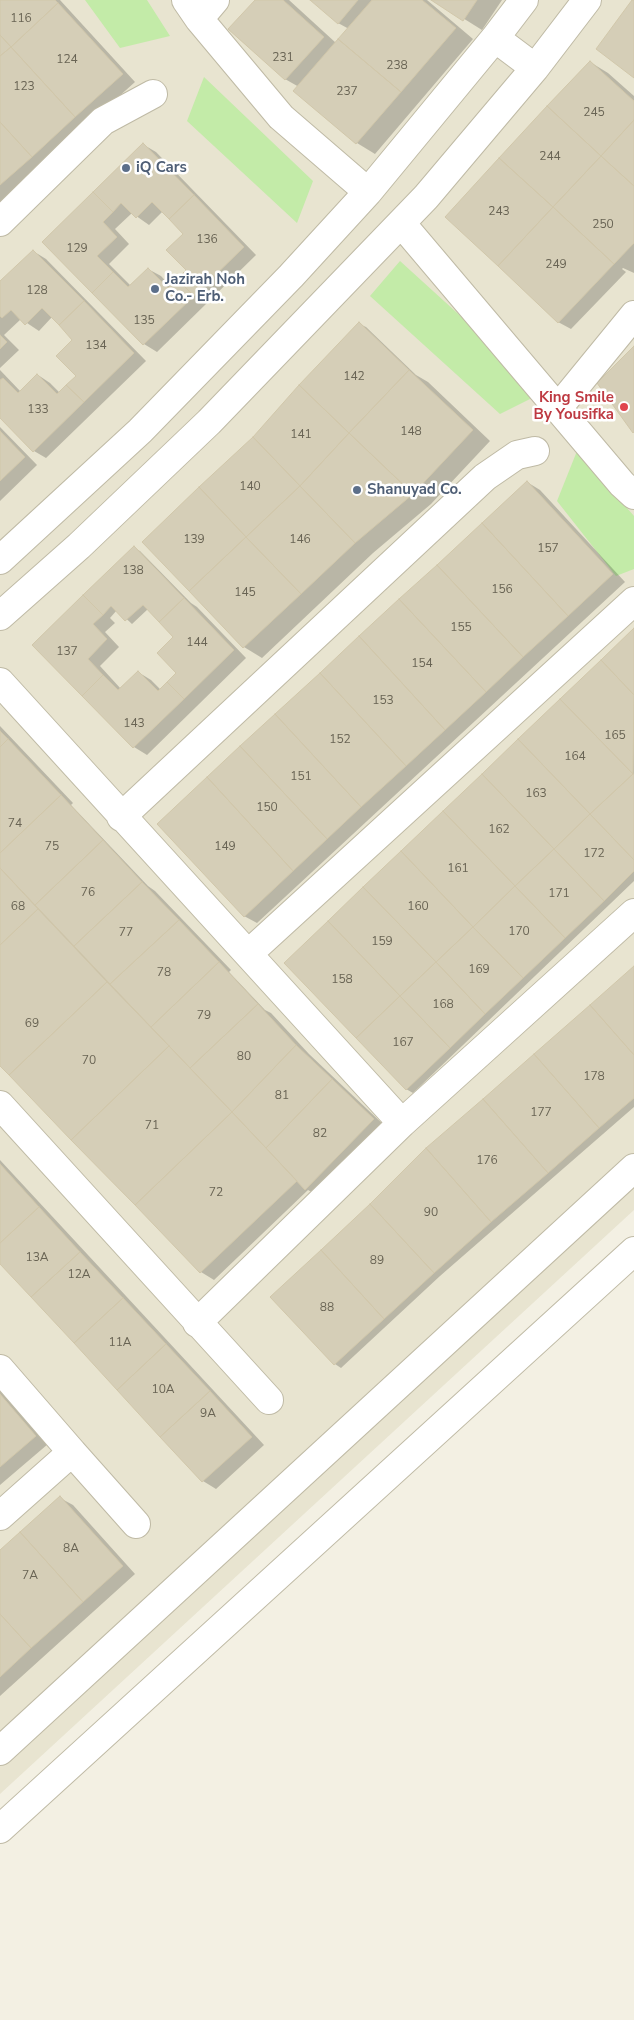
<!DOCTYPE html>
<style>
body{margin:0}
canvas{display:block;background:#f3f0e3}
</style>
<canvas width="634" height="2020"></canvas>
<script>
const c = document.querySelector('canvas').getContext('2d');
c.lineJoin = 'round';
function fill(path, color) {
  c.fillStyle = color;
  c.fill(path, 'evenodd');
}
function poly(rows) {
  const path = new Path2D();
  for (const r of rows) {
    path.moveTo(r[0], r[1]);
    for (let i = 2; i < r.length; i += 2) path.lineTo(r[i], r[i + 1]);
  }
  return path;
}
function strokePath(path, color, width, dash) {
  c.strokeStyle = color;
  c.lineWidth = width;
  c.lineCap = dash ? 'butt' : 'round';
  c.setLineDash(dash || []);
  c.stroke(path);
}
function drawText(font, color, halo, rows, align = 'center') {
  c.font = font + ' "Nunito Sans",sans-serif';
  c.lineWidth = 5;
  c.setLineDash([]);
  c.textBaseline = 'middle';
  c.strokeStyle = halo;
  c.fillStyle = color;
  for (const [text, x, y, turn = 0] of rows) {
    c.save();
    c.translate(x, y);
    c.rotate((+turn || 0) * Math.PI / 180);
    c.textAlign = isNaN(turn) ? turn : align;
    if (halo) c.strokeText(text, 0, 0);
    c.fillText(text, 0, 0);
    c.restore();
  }
}
fill(poly([
 [0,0,634,0,634,1210,0,1794]
]), '#e8e4d0');
fill(poly([
 [85,0,147,0,170,36,120,48],
 [204,77,313,181,297,223,187,121],
 [400,261,544,392,500,414,370,296],
 [577,451,634,516,634,569,616,576,557,501]
]), '#c3eba8');
fill(poly([
 [0,0,60,0,135,82,0,203],
 [257,0,289,0,336,43,349,29,338,23,312,0,427,0,473,39,375,154,357,143,295,91,299,87,285,79],
 [434,0,502,0,482,30],
 [590,62,608,73,634,96,634,273,623,268,622,269,626,272,571,329,558,322],
 [144,145,156,152,256,255,157,352,144,344,44,242],
 [163,211,185,234,188,270,171,287,161,276,148,269,131,286,109,264,129,244,115,229,132,213,149,225],
 [33,251,46,259,146,361,46,458,34,451,0,416,0,370,21,392,38,375,50,383,60,393,77,376,74,340,52,317,39,331,21,319,4,335,19,350,0,368,0,283],
 [359,324,366,327,416,375,428,382,490,441,431,504,373,553,262,658,244,647,190,590,254,437],
 [0,427,37,465,0,501],
 [527,482,540,490,625,582,257,923,244,916],
 [134,548,140,551,191,603,197,607,246,658,147,755,134,747,34,645],
 [148,609,175,637,178,673,161,690,151,680,138,672,121,689,100,666,119,647,105,632,115,623,110,618,117,610,132,624],
 [634,630,634,881,413,1093,406,1089],
 [0,726,73,803,71,805,148,886,155,891,231,970,229,972,265,1010,271,1013,309,1054,386,1127,319,1196,308,1190,214,1280,201,1272,0,1064],
 [634,968,634,1107,440,1276,341,1368,335,1364],
 [0,1160,264,1445,216,1489,203,1481,0,1262],
 [0,1388,48,1444,0,1485],
 [60,1498,73,1505,135,1574,0,1696,0,1552]
]), '#0003');
const building = poly([
 [0,0,55,0,58,3,11,47,0,35,0,0],
 [255,0,283,0,324,37,285,80,228,29,255,0],
 [310,0,358,0,338,24,310,0],
 [372,0,422,0,456,28,401,92,338,39,372,0],
 [431,0,477,0,463,21,431,0],
 [632,0,634,0,634,78,596,49,632,0],
 [58,3,123,74,75,117,11,47,58,3],
 [0,35,11,47,0,56,0,35],
 [338,39,401,92,356,144,293,91,338,39],
 [11,47,75,117,32,157,0,122,0,56,11,47],
 [590,61,634,101,634,120,601,156,547,106,590,61],
 [547,106,601,156,553,207,499,158,547,106],
 [634,120,634,186,601,156,634,120],
 [0,122,32,157,0,185,0,122],
 [143,143,194,195,169,219,152,202,136,218,121,203,113,212,93,192,143,143],
 [601,156,634,186,634,243,614,264,553,207,601,156],
 [499,158,553,207,498,266,445,217,499,158],
 [93,192,113,212,103,222,117,237,97,256,113,272,92,293,42,242,93,192],
 [194,195,244,247,194,296,177,279,186,270,166,250,183,234,169,219,194,195],
 [553,207,614,264,558,323,498,266,553,207],
 [33,250,84,301,59,325,42,308,25,325,11,310,2,318,0,316,0,281,33,250],
 [148,268,168,288,177,279,194,296,143,345,92,293,113,272,128,287,148,268],
 [84,301,134,353,84,402,66,385,76,376,56,356,72,340,59,325,84,301],
 [359,322,409,370,349,433,299,385,359,322],
 [0,335,7,342,0,349,0,335],
 [634,346,634,432,633,433,597,383,634,346],
 [409,370,473,430,413,494,349,433,409,370],
 [37,374,57,394,66,385,84,402,33,452,0,418,0,380,3,378,18,393,37,374],
 [299,385,349,433,300,486,253,437,299,385],
 [0,431,25,457,0,481,0,431],
 [349,433,413,494,355,543,300,486,349,433],
 [253,437,300,486,246,537,199,487,253,437],
 [527,481,613,574,568,616,482,523,527,481],
 [300,486,355,543,301,594,246,537,300,486],
 [199,487,246,537,189,591,142,542,199,487],
 [482,523,568,616,523,657,437,565,482,523],
 [246,537,301,594,243,648,189,591,246,537],
 [134,546,184,598,159,622,143,605,125,621,111,606,103,615,83,595,134,546],
 [437,565,523,657,486,692,399,599,437,565],
 [83,595,103,615,93,624,107,639,88,659,103,675,82,696,32,645,83,595],
 [184,598,234,650,184,699,167,682,176,673,157,653,173,637,159,622,184,598],
 [399,599,486,692,445,730,359,636,399,599],
 [634,628,634,695,601,660,634,628],
 [359,636,445,730,406,766,320,673,359,636],
 [601,660,634,695,633,774,560,699,601,660],
 [138,671,158,691,167,682,184,699,133,748,82,696,103,675,118,690,138,671],
 [320,673,406,766,361,807,275,714,320,673],
 [560,699,633,774,590,814,518,739,560,699],
 [275,714,361,807,327,839,240,746,275,714],
 [0,731,8,739,0,747,0,731],
 [8,739,61,795,0,853,0,747,8,739],
 [518,739,590,814,554,849,482,774,518,739],
 [240,746,327,839,293,871,207,777,240,746],
 [482,774,554,849,515,886,443,811,482,774],
 [633,774,634,775,634,860,590,814,633,774],
 [207,777,293,871,244,917,157,824,207,777],
 [61,795,103,840,35,905,0,868,0,853,61,795],
 [443,811,515,886,473,927,401,851,443,811],
 [590,814,634,860,634,871,604,901,554,849,590,814],
 [103,840,142,882,74,946,35,905,103,840],
 [554,849,604,901,565,938,515,886,554,849],
 [401,851,473,927,436,962,363,887,401,851],
 [0,868,38,909,0,945,0,868],
 [142,882,179,920,110,984,74,946,142,882],
 [515,886,565,938,523,978,473,927,515,886],
 [363,887,436,962,400,996,328,921,363,887],
 [38,909,107,982,9,1075,0,1066,0,945,38,909],
 [179,920,219,962,151,1027,110,984,179,920],
 [328,921,400,996,356,1038,284,963,328,921],
 [473,927,523,978,485,1014,436,962,473,927],
 [219,962,258,1004,190,1068,151,1027,219,962],
 [436,962,485,1014,450,1048,400,996,436,962],
 [634,966,634,1055,590,1005,634,966],
 [107,982,169,1046,71,1140,9,1075,107,982],
 [400,996,450,1048,406,1090,356,1038,400,996],
 [258,1004,296,1045,232,1112,190,1068,258,1004],
 [590,1005,634,1055,634,1098,599,1128,534,1054,590,1005],
 [296,1045,332,1079,266,1148,232,1112,296,1045],
 [169,1046,232,1112,135,1205,71,1140,169,1046],
 [534,1054,599,1128,548,1173,483,1099,534,1054],
 [332,1079,374,1119,305,1190,266,1148,332,1079],
 [483,1099,548,1173,491,1222,426,1148,483,1099],
 [232,1112,297,1181,200,1273,135,1205,232,1112],
 [426,1148,491,1222,434,1273,370,1204,426,1148],
 [0,1164,39,1207,0,1243,0,1164],
 [370,1204,434,1273,384,1319,321,1250,370,1204],
 [39,1207,80,1252,31,1297,0,1264,0,1243,39,1207],
 [321,1250,384,1319,334,1365,270,1297,321,1250],
 [80,1252,123,1298,74,1343,31,1297,80,1252],
 [123,1298,166,1344,117,1390,74,1343,123,1298],
 [166,1344,210,1391,160,1437,117,1390,166,1344],
 [210,1391,252,1437,202,1482,160,1437,210,1391],
 [0,1394,36,1436,0,1467,0,1394],
 [60,1496,123,1566,83,1602,20,1532,60,1496],
 [20,1532,83,1602,31,1648,0,1614,0,1550,20,1532],
 [0,1614,31,1648,0,1677,0,1614]
]);
fill(building, '#d5ceb7');
strokePath(building, '#d1c7aa', 1);
const minor = poly([
 [186,0,199,19,281,117,368,192],
 [199,19,215,0],
 [495,38,535,68],
 [0,222,103,121,153,94],
 [401,223,622,484,634,495],
 [558,408,634,315],
 [0,560,140,431,291,276,368,192,495,38,524,0],
 [0,616,79,546,209,422,426,197,535,68,587,0],
 [0,682,402,1123],
 [121,817,485,477,517,455,535,451],
 [248,954,634,601],
 [0,1105,269,1400],
 [197,1323,402,1123,634,913],
 [0,1369,72,1452,0,1516],
 [72,1452,136,1524]
]);
const tertiary = poly([
 [0,1751,634,1168],
 [0,1829,634,1251]
]);
strokePath(minor, '#bfbaa5', 30);
strokePath(tertiary, '#bfbaa5', 30);
strokePath(minor, '#fff', 28);
strokePath(tertiary, '#fff', 28);
for (const [x, y, r, color] of [
 [126,168,5,"#5c6f8a"],
 [155,289,5,"#5c6f8a"],
 [624,407,5,"#e0444e"],
 [357,490,5,"#5c6f8a"]
]) {
  const dot = new Path2D();
  dot.arc(x, y, r, 0, 2 * Math.PI);
  c.fillStyle = color;
  c.fill(dot);
  strokePath(dot, '#fff', 2);
}
drawText('12px', '#696454', null, [
 ["116",21,19],
 ["231",283,58],
 ["124",67,60],
 ["238",397,66],
 ["123",24,87],
 ["237",347,92],
 ["245",594,113],
 ["244",550,157],
 ["243",499,212],
 ["250",603,225],
 ["136",207,240],
 ["129",77,249],
 ["249",556,265],
 ["128",37,291],
 ["135",144,321],
 ["134",96,346],
 ["142",354,377],
 ["133",38,410],
 ["148",411,432],
 ["141",301,435],
 ["140",250,487],
 ["139",194,540],
 ["146",300,540],
 ["157",548,549],
 ["138",133,571],
 ["156",502,590],
 ["145",245,593],
 ["155",461,628],
 ["144",197,643],
 ["137",67,652],
 ["154",422,664],
 ["153",383,701],
 ["143",134,724],
 ["165",615,736],
 ["152",340,740],
 ["164",575,757],
 ["151",301,777],
 ["163",536,794],
 ["150",267,808],
 ["74",15,824],
 ["162",499,830],
 ["75",52,847],
 ["149",225,847],
 ["172",594,854],
 ["161",458,869],
 ["76",88,893],
 ["171",559,894],
 ["68",18,907],
 ["160",418,907],
 ["170",519,932],
 ["77",126,933],
 ["159",382,942],
 ["169",479,970],
 ["78",164,973],
 ["158",342,980],
 ["168",443,1005],
 ["79",204,1016],
 ["69",32,1024],
 ["167",403,1043],
 ["80",244,1057],
 ["70",89,1061],
 ["178",594,1077],
 ["81",282,1096],
 ["177",541,1113],
 ["71",152,1126],
 ["82",320,1134],
 ["176",487,1161],
 ["72",216,1193],
 ["90",431,1213],
 ["13A",37,1258],
 ["89",377,1261],
 ["12A",79,1275],
 ["88",327,1308],
 ["11A",120,1343],
 ["10A",163,1390],
 ["9A",208,1414],
 ["8A",71,1549],
 ["7A",30,1576]
]);
drawText('bold 15px', '#4e5e75', '#fff', [
 ["iQ Cars",136,168],
 ["Jazirah Noh",165,280],
 ["Co.- Erb.",165,297],
 ["Shanuyad Co.",367,490]
], 'left');
drawText('bold 15px', '#be3a42', '#fff', [
 ["King Smile",614,398],
 ["By Yousifka",614,415]
], 'right');
</script>
